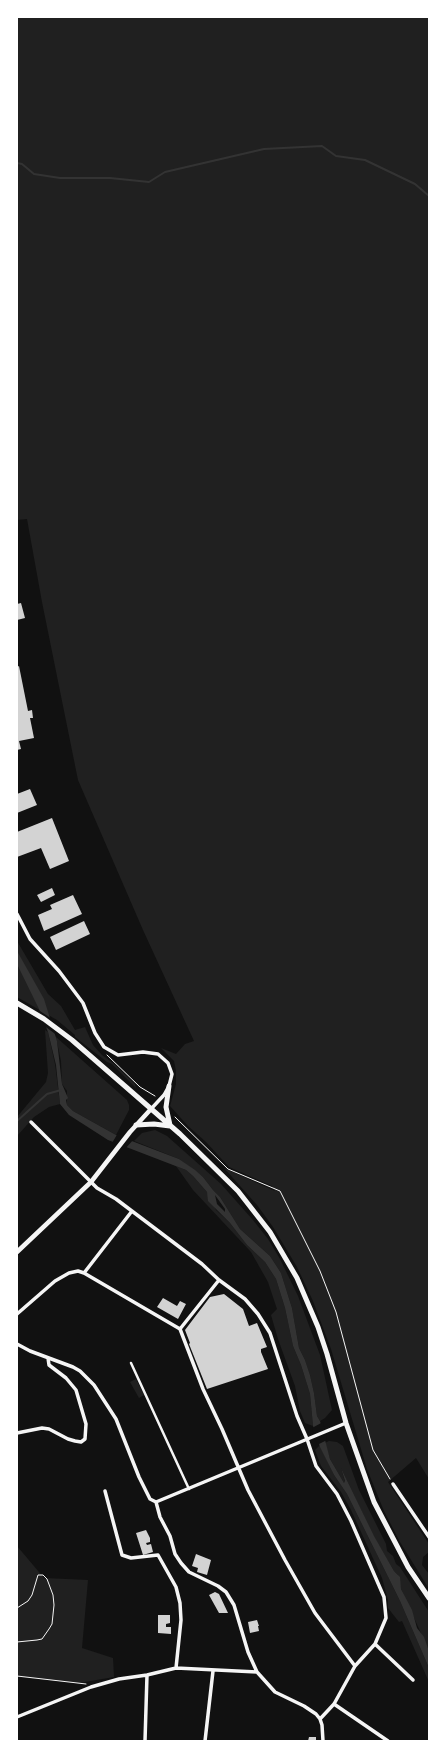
<!DOCTYPE html>
<style>
body{margin:0}
#map{position:relative;width:446px;height:1758px;overflow:hidden;background:#111;font-family:Commissioner,sans-serif}
canvas{display:block}
.frame{position:absolute;inset:0;border:18px solid #fff;pointer-events:none}
</style>
<div id="map">
<canvas width="446" height="1758"></canvas>
<div class="frame"></div>
</div>
<script>
const c = document.querySelector('canvas').getContext('2d');
c.lineJoin = 'round';
function fill(path, color) {
  c.fillStyle = color;
  c.fill(path, 'evenodd');
}
function poly(rows) {
  const path = new Path2D();
  for (const r of rows) {
    path.moveTo(r[0], r[1]);
    for (let i = 2; i < r.length; i += 2) path.lineTo(r[i], r[i + 1]);
  }
  return path;
}
function strokePath(path, color, width, dash) {
  c.strokeStyle = color;
  c.lineWidth = width;
  c.lineCap = dash ? 'butt' : 'round';
  c.setLineDash(dash || []);
  c.stroke(path);
}
fill(poly([
 [17,17,429,17,429,1479,416,1458,388,1482,429,1544,429,1552,423,1557,422,1565,429,1574,429,1589,400,1542,384,1511,367,1469,331,1349,313,1301,297,1267,273,1227,257,1205,224,1168,275,1191,272,1186,229,1167,206,1142,188,1126,170,1106,176,1084,176,1071,174,1061,161,1048,176,1054,185,1044,194,1041,143,930,78,780,42,602,27,519,17,520],
 [17,941,48,994,61,1006,75,1030,85,1027,93,1045,102,1055,113,1063,135,1084,136,1088,112,1064,107,1062,75,1037,75,1035,57,1020,17,997],
 [45,1030,48,1032,55,1064,60,1104,49,1107,34,1117,17,1136,17,1117,46,1082,48,1073],
 [56,1037,127,1100,129,1105,129,1110,116,1135,73,1111,67,1105,67,1091,62,1084,61,1061],
 [155,1130,167,1136,221,1184,253,1220,268,1239,280,1259,298,1296,320,1355,332,1410,325,1418,320,1421,317,1416,314,1393,310,1375,305,1360,299,1348,292,1308,281,1273,270,1256,240,1229,220,1197,213,1190,203,1177,179,1159,134,1141,142,1133],
 [176,1166,186,1170,193,1176,207,1192,216,1210,230,1223,247,1245,265,1262,276,1279,285,1308,293,1346,301,1365,310,1394,313,1426,305,1423,300,1411,295,1386,278,1339,271,1315,277,1309,268,1282,251,1252,193,1190],
 [136,1379,144,1395,139,1398,130,1382],
 [329,1441,337,1442,343,1446,359,1490,386,1544,387,1551,393,1556,396,1564,400,1567,429,1612,429,1651,401,1589,398,1575,394,1571,374,1537,341,1468,345,1482,344,1483,330,1459,325,1443],
 [320,1445,334,1475,347,1494,400,1601,429,1668,429,1682,402,1621,399,1622,388,1608,388,1600,382,1578,351,1510,341,1492,321,1466,315,1450],
 [17,1546,44,1578,88,1580,82,1648,113,1658,114,1677,79,1683,17,1677]
]), '#202020');
fill(poly([
 [17,951,44,999,57,1041,62,1084,68,1098,66,1100,67,1105,73,1111,116,1135,179,1159,195,1170,203,1177,213,1190,220,1197,240,1229,270,1256,281,1273,292,1308,299,1348,305,1360,310,1375,314,1393,317,1416,320,1421,330,1459,344,1483,345,1481,341,1468,374,1536,394,1571,400,1577,401,1589,412,1610,417,1628,424,1637,429,1651,429,1668,400,1601,347,1494,334,1475,320,1447,313,1426,310,1394,301,1365,293,1346,285,1308,276,1279,265,1262,247,1245,230,1223,208,1201,207,1192,193,1176,186,1170,108,1140,69,1115,60,1104,56,1065,48,1032,39,1009,17,964],
 [215,1195,225,1209,225,1212,217,1204]
]), '#333');
fill(poly([
 [37,1009,52,1019,58,1036,43,1025],
 [118,1133,134,1139,125,1149,112,1143],
 [323,1422,327,1440,317,1445,312,1428]
]), '#111');
strokePath(poly([
 [17,163,22,164,34,174,60,178,110,178,149,182,165,172,264,149,322,146,336,156,365,160,415,184,429,196],
 [17,1121,47,1094,61,1090]
]), '#333', 2);
fill(poly([
 [21,603,25,618,17,620,17,604],
 [19,666,28,711,32,710,33,718,30,718,34,738,19,741,21,749,17,750,17,667],
 [30,789,37,805,17,813,17,794],
 [52,818,69,861,50,869,41,848,17,857,17,832],
 [52,888,55,895,41,902,37,895],
 [73,895,82,914,44,931,38,915,52,909,50,905],
 [84,921,90,934,56,950,50,937],
 [224,1294,243,1309,249,1326,257,1323,267,1347,261,1349,261,1352,268,1369,207,1389,189,1344,190,1343,185,1330,210,1297],
 [163,1298,177,1306,180,1301,186,1304,178,1319,157,1307],
 [146,1530,150,1538,150,1542,146,1543,147,1545,151,1544,153,1552,143,1555,136,1533],
 [196,1554,211,1560,207,1575,197,1572,198,1568,192,1566],
 [215,1592,219,1594,228,1613,219,1613,209,1595],
 [158,1615,170,1615,170,1623,166,1624,166,1627,171,1627,171,1634,158,1633],
 [257,1620,259,1626,258,1626,259,1631,250,1633,248,1622],
 [309,1737,316,1737,316,1741,308,1741]
]), '#d3d3d3');
strokePath(poly([
 [107,1055,140,1087,155,1096],
 [175,1117,228,1169,280,1191,320,1271,336,1312,373,1450,390,1479],
 [17,1608,28,1601,32,1595,38,1575,43,1575,47,1579,53,1595,54,1605,52,1624,49,1629,42,1639,37,1640,17,1642],
 [17,1676,86,1684]
]), '#f5f5f5', 1);
strokePath(poly([
 [131,1363,189,1489]
]), '#f5f5f5', 2.5);
strokePath(poly([
 [17,914,30,939,59,971,83,1003,95,1033,104,1047,118,1055,143,1052,158,1054,168,1063,172,1074,169,1086,164,1095,151,1109],
 [31,1122,97,1188,116,1199,202,1264,219,1280,245,1299,258,1314,270,1333,297,1416,307,1439,316,1466,337,1494,351,1521,384,1597,386,1618,375,1644,355,1666,334,1704,320,1719],
 [84,1273,132,1211],
 [17,1314,55,1281,69,1273,78,1271,84,1273,180,1329,203,1389,222,1429,248,1490,285,1560,315,1613,355,1666],
 [180,1329,219,1280],
 [17,1344,30,1351,73,1367,80,1371,94,1385,116,1419,139,1477,150,1499,156,1502,160,1517,170,1536,175,1554,181,1563,189,1572,218,1586,226,1592,234,1605,248,1652,257,1672,275,1692,304,1706,316,1714,320,1719,322,1725,323,1741],
 [17,1433,42,1428,49,1429,68,1439,75,1441,81,1442,85,1439,86,1424,76,1390,66,1378,49,1365,48,1358],
 [393,1484,429,1537],
 [105,1491,122,1555,131,1558,158,1555,176,1587,180,1603,181,1620,176,1668],
 [156,1502,346,1423],
 [375,1644,413,1680],
 [334,1704,388,1741],
 [17,1717,91,1687,119,1679,147,1675,176,1668,257,1672],
 [145,1741,147,1675],
 [205,1741,213,1671]
]), '#f5f5f5', 3.5);
strokePath(poly([
 [17,1252,91,1182,130,1132,151,1109]
]), '#f5f5f5', 4.5);
strokePath(poly([
 [17,1003,44,1019,72,1040,180,1134,238,1191,270,1232,297,1278,318,1327,327,1354,346,1423,374,1502,408,1567,429,1598],
 [169,1086,166,1107,170,1125],
 [136,1125,154,1124,170,1126]
]), '#f5f5f5', 5);
</script>
